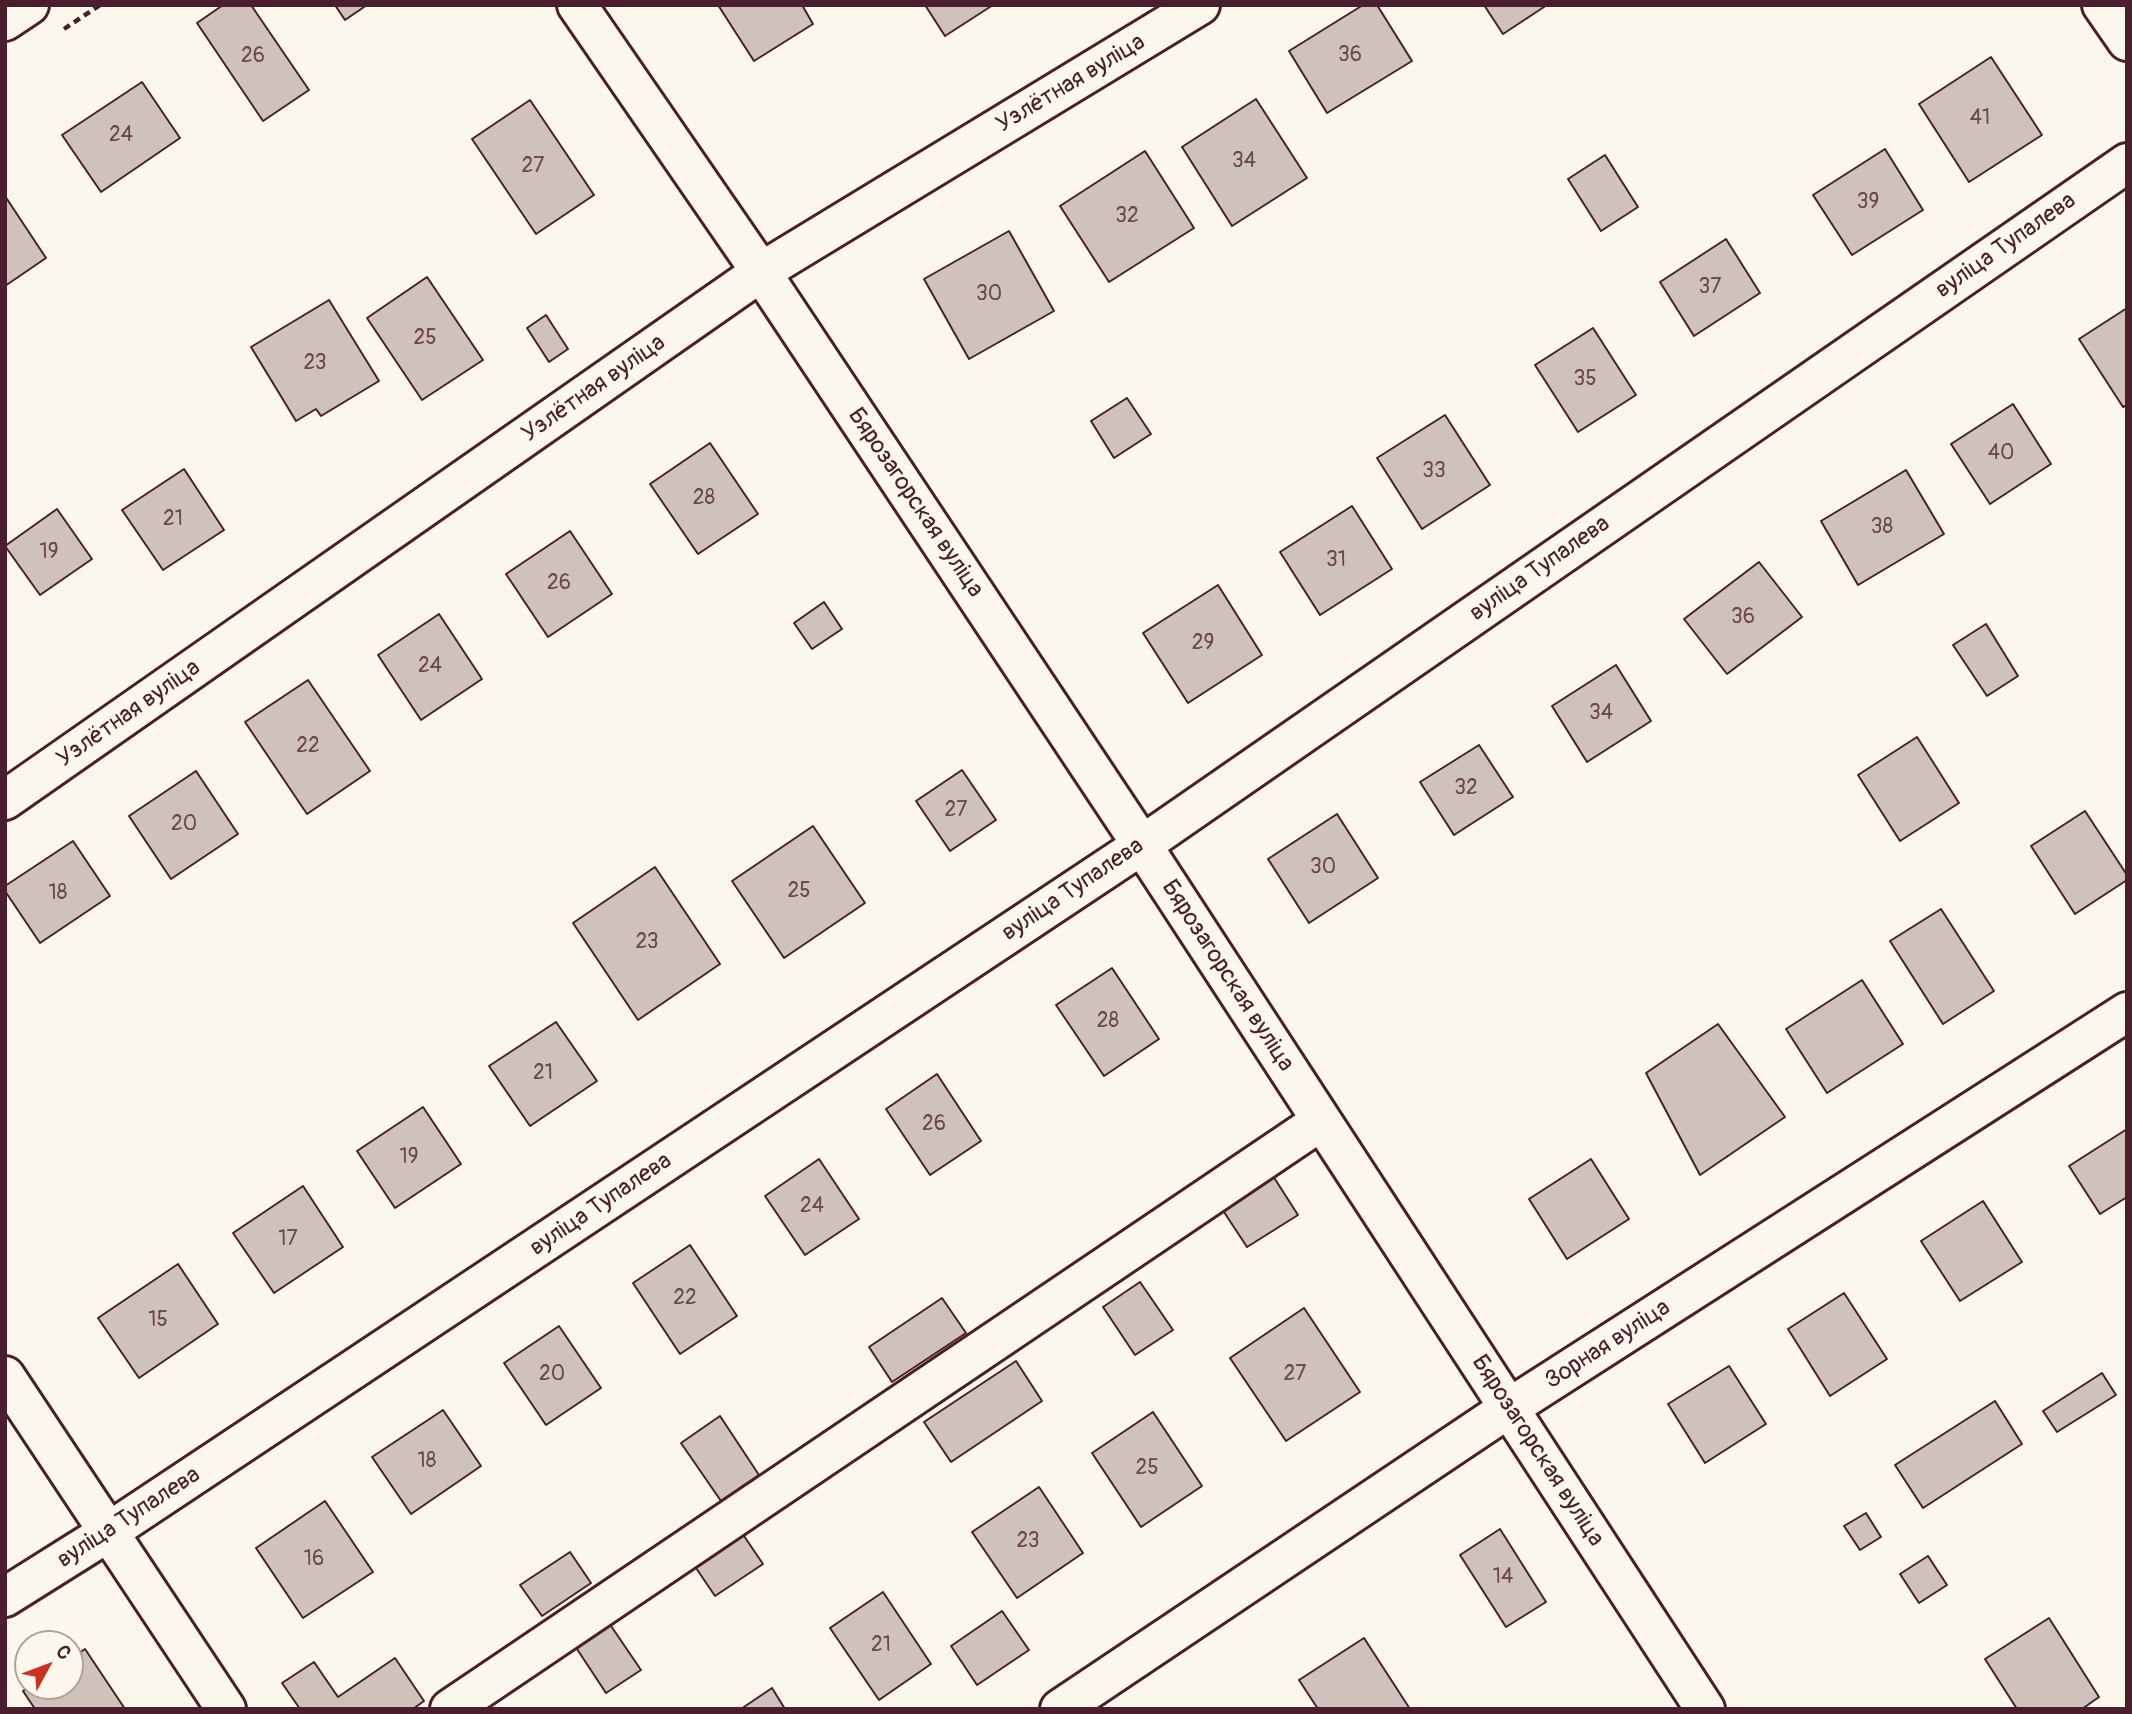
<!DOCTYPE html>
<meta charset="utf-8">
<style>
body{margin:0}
#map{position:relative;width:2132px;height:1714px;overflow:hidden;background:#fbf7ec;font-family:Pangolin,sans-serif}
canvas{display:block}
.frame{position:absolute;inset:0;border:7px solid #4a1f2b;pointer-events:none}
.north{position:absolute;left:14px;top:1630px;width:70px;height:70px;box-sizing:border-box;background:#fbf7ec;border:2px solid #b4a19f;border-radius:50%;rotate:49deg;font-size:19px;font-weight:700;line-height:28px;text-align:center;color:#4a1f2b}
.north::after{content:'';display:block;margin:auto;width:24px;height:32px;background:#c8321e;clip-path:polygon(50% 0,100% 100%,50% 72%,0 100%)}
</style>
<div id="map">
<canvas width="2132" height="1714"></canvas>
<div class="frame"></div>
<div class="north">С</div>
</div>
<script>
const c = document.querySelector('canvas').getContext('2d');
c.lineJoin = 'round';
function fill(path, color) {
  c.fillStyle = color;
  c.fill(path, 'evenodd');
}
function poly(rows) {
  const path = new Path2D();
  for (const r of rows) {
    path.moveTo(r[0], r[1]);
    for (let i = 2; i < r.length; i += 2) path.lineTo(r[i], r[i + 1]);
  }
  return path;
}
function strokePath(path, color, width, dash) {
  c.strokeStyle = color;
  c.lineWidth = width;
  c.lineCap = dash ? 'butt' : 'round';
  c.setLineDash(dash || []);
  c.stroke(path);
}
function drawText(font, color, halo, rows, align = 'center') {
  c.font = font + ' Pangolin,sans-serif';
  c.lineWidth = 6;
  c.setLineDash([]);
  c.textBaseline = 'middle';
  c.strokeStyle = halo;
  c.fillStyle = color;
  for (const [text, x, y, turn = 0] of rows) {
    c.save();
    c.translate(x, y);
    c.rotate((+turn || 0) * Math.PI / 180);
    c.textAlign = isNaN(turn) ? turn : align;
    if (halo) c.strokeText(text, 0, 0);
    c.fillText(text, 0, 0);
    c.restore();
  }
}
const building = poly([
 [223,5,251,5,309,90,263,121,197,23,223,5],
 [335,5,367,5,345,20,335,5],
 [718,5,802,5,813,24,754,61,718,5],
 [925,5,993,5,945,36,925,5],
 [1363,5,1377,5,1412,61,1327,113,1289,51,1363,5],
 [1484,5,1547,5,1503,34,1484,5],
 [1991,57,2042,135,1969,182,1919,104,1991,57],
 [142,82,180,138,101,192,62,135,142,82],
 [1256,99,1307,178,1232,226,1182,147,1256,99],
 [530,100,594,195,536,234,472,139,530,100],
 [1885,149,1923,210,1852,255,1813,195,1885,149],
 [1145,151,1194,228,1109,282,1060,206,1145,151],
 [1605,155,1638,207,1601,231,1568,179,1605,155],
 [5,196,46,258,5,286,5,196],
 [1009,231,1054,311,969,359,924,279,1009,231],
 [1726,239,1760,293,1694,336,1660,282,1726,239],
 [427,277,483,360,422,400,367,318,427,277],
 [329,300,379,381,321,416,316,409,296,421,251,347,329,300],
 [2127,308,2127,405,2123,407,2079,339,2127,308],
 [546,315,568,349,549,362,527,328,546,315],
 [1593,328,1636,395,1578,432,1535,365,1593,328],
 [1127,398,1151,434,1114,458,1091,421,1127,398],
 [2013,404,2051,464,1990,504,1951,444,2013,404],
 [1445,415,1490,485,1422,529,1377,458,1445,415],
 [710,443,758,514,698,554,650,484,710,443],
 [184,469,224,530,163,570,122,510,184,469],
 [1906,470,1944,534,1858,585,1821,521,1906,470],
 [1352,506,1392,569,1320,615,1280,552,1352,506],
 [57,509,92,559,40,595,5,546,57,509],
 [570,531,612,594,548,637,506,574,570,531],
 [1759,562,1802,617,1727,674,1684,619,1759,562],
 [1218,585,1262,655,1188,703,1143,633,1218,585],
 [824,602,842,629,812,649,794,623,824,602],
 [439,614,482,679,421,720,378,655,439,614],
 [1986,624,2018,676,1987,696,1953,645,1986,624],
 [1616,665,1651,721,1587,762,1552,706,1616,665],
 [308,680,370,771,307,814,245,722,308,680],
 [1917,737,1959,803,1900,841,1858,775,1917,737],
 [1479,745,1513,797,1454,835,1420,782,1479,745],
 [962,770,996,820,950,851,916,801,962,770],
 [196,771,238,834,171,879,129,816,196,771],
 [2085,811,2127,875,2127,880,2075,914,2031,846,2085,811],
 [1337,814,1378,878,1309,923,1268,859,1337,814],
 [813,826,865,903,784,958,732,881,813,826],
 [73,841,110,896,40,943,5,891,5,886,73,841],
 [655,867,720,964,638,1020,573,923,655,867],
 [1941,909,1994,991,1943,1024,1890,941,1941,909],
 [1112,968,1159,1039,1104,1076,1056,1005,1112,968],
 [1862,980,1903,1044,1827,1093,1786,1029,1862,980],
 [556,1022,597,1081,530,1126,489,1066,556,1022],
 [1718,1024,1785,1117,1700,1175,1646,1073,1718,1024],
 [937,1074,981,1141,930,1175,886,1109,937,1074],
 [423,1107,461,1164,395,1208,357,1151,423,1107],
 [2127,1129,2127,1197,2100,1214,2069,1166,2127,1129],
 [819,1159,859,1219,805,1255,765,1196,819,1159],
 [1591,1159,1629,1219,1567,1259,1529,1199,1591,1159],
 [1273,1176,1298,1215,1247,1247,1222,1209,1273,1176],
 [303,1186,343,1247,274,1293,233,1233,303,1186],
 [1983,1201,2022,1262,1960,1301,1921,1241,1983,1201],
 [690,1245,737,1316,680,1354,633,1283,690,1245],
 [178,1264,218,1324,139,1378,98,1318,178,1264],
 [1140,1282,1173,1330,1135,1355,1103,1307,1140,1282],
 [1844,1293,1887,1359,1830,1396,1788,1329,1844,1293],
 [942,1298,966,1333,892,1382,869,1347,942,1298],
 [1304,1308,1360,1392,1286,1441,1230,1358,1304,1308],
 [559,1326,601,1388,546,1425,504,1363,559,1326],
 [1016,1361,1042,1401,951,1462,924,1422,1016,1361],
 [1729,1366,1766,1424,1705,1463,1668,1404,1729,1366],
 [2102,1373,2116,1395,2057,1432,2043,1411,2102,1373],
 [1995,1401,2022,1444,1923,1508,1895,1465,1995,1401],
 [443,1410,481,1466,411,1514,372,1457,443,1410],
 [1153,1412,1202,1486,1141,1527,1092,1453,1153,1412],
 [720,1416,759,1475,721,1501,681,1443,720,1416],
 [1039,1487,1083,1553,1017,1598,972,1532,1039,1487],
 [325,1501,373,1572,303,1618,256,1548,325,1501],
 [1866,1513,1881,1537,1860,1550,1844,1526,1866,1513],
 [1500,1529,1546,1602,1506,1627,1460,1555,1500,1529],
 [742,1533,763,1564,715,1596,694,1565,742,1533],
 [570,1552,591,1583,542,1616,520,1585,570,1552],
 [1928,1556,1947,1585,1919,1603,1900,1574,1928,1556],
 [883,1592,931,1664,879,1700,830,1628,883,1592],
 [1002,1611,1029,1650,977,1685,951,1646,1002,1611],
 [2049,1618,2099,1697,2082,1709,2017,1709,1985,1659,2049,1618],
 [607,1620,641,1670,606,1693,573,1643,607,1620],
 [1364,1638,1410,1709,1318,1709,1299,1680,1364,1638],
 [85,1649,125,1709,35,1709,23,1691,30,1686,70,1686,70,1659,85,1649],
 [395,1658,424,1701,413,1709,300,1709,282,1683,314,1662,338,1697,395,1658],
 [772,1688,785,1709,741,1709,772,1688]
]);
fill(building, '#cfc2bc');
strokePath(building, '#4a1f2b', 2);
const minor = poly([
 [577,5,761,272,1142,845,1705,1709],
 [2102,5,2127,41],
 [5,21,29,5],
 [5,800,761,272,1200,5],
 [5,1376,226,1709],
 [5,1597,107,1533,1142,845,2127,163],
 [450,1709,1321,1121],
 [1060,1709,1509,1408,2127,1012]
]);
strokePath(minor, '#4a1f2b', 44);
strokePath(poly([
 [64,29,100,5]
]), '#4a1f2b', 4.5, [7, 5]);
strokePath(minor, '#fbf7ec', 38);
drawText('21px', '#6b484f', null, [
 ["36",1350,56],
 ["26",253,57],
 ["41",1980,119],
 ["24",121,136],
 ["34",1244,162],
 ["27",533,167],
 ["39",1868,203],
 ["32",1127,217],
 ["37",1710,288],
 ["30",989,295],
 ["25",425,339],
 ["23",315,364],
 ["35",1585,380],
 ["40",2001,454],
 ["33",1434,472],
 ["28",704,499],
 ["21",173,520],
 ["38",1882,528],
 ["19",49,553],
 ["31",1336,561],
 ["26",559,584],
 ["36",1743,618],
 ["29",1203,644],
 ["24",430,667],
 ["34",1601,714],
 ["22",308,747],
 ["32",1466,789],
 ["27",956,811],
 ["20",184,825],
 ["30",1323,868],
 ["25",799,892],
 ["18",58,894],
 ["23",647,943],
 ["28",1108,1022],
 ["21",543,1074],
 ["26",934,1125],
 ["19",409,1158],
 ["24",812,1207],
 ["17",288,1240],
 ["22",685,1299],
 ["15",158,1321],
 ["20",552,1375],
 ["27",1295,1375],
 ["18",427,1462],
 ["25",1147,1469],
 ["23",1028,1542],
 ["16",314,1560],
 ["14",1503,1578],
 ["21",881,1646]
]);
drawText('24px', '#4a1f2b', '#fbf7ec', [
 ["Узлётная вуліца",1071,84,-31],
 ["вуліца Тупалева",2006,246,-35],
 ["Узлётная вуліца",594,389,-35],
 ["Бярозагорская вуліца",915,503,56],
 ["вуліца Тупалева",1540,569,-35],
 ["Узлётная вуліца",129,714,-35],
 ["вуліца Тупалева",1073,890,-34],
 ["Бярозагорская вуліца",1227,976,57],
 ["вуліца Тупалева",601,1205,-34],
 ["Зорная вуліца",1608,1345,-33],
 ["Бярозагорская вуліца",1537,1451,57],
 ["вуліца Тупалева",129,1518,-33]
]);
</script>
